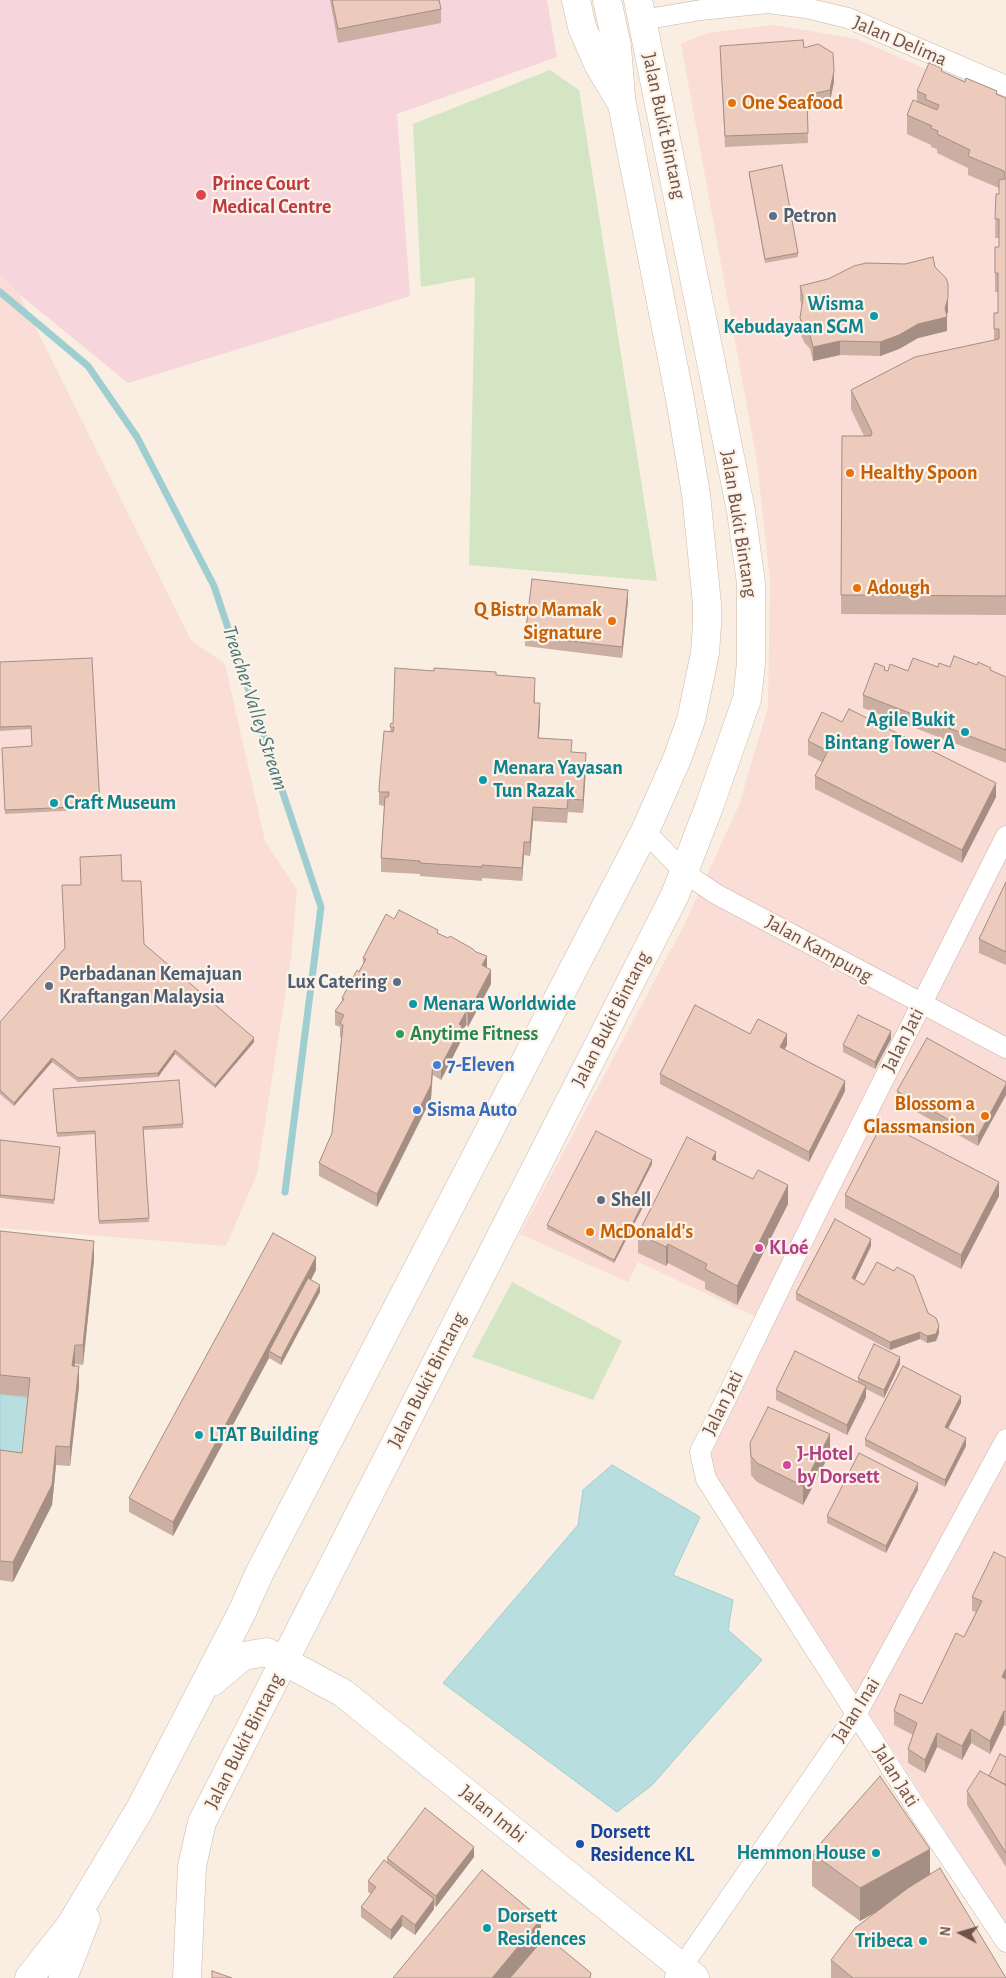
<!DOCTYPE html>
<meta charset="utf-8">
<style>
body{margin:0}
#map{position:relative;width:1006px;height:1978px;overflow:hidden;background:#f9eee1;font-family:"Alegreya Sans",sans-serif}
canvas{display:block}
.north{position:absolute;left:936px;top:1908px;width:50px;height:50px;-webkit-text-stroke:4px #fdf2e7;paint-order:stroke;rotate:276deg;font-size:14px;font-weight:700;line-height:20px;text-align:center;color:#6e544b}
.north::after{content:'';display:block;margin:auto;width:18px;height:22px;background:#6e544b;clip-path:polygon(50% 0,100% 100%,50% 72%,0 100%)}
</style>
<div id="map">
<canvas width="1006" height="1978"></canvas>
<div class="north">N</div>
</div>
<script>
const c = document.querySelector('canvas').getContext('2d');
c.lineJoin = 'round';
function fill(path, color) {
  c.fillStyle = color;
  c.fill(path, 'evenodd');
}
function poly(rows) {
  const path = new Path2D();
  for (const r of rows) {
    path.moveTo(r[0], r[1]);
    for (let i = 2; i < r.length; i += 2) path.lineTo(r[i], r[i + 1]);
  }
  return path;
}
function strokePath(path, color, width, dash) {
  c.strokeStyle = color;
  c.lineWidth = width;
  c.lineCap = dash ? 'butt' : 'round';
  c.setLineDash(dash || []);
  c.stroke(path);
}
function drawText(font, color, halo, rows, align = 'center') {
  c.font = font + ' "Alegreya Sans",sans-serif';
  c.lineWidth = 4.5;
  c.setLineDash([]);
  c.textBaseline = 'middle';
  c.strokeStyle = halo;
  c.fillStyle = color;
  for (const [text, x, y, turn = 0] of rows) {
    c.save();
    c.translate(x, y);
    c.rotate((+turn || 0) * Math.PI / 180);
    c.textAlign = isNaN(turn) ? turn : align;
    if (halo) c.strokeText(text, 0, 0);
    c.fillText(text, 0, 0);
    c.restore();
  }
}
fill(poly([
 [773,25,857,39,1006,104,1006,1925,715,1475,709,1454,771,1324,638,1262,628,1282,520,1234,684,925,739,805,768,707,770,580,757,462,681,44,707,33],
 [0,275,19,294,191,640,225,664,265,841,297,890,291,958,257,1174,226,1246,0,1228]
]), '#f9ddd6');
fill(poly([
 [0,0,547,0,557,57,397,114,410,296,128,383,19,294,0,275]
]), '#f6d5dc');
fill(poly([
 [550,70,579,90,657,581,469,565,475,277,421,287,413,124],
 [512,1282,622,1341,593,1400,472,1357]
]), '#d3e5c2');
const water = poly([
 [0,1394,30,1398,22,1472,0,1469,0,1394],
 [612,1465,700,1517,673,1575,733,1600,728,1630,762,1660,652,1785,617,1812,443,1683,578,1525,583,1490,612,1465]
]);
fill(water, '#b8dee0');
strokePath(water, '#9fced1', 1);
strokePath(poly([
 [0,292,88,366,137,437,214,586,321,907,285,1192]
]), '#9fced1', 7);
const street = poly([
 [642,20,701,10,768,3,806,8,848,18,1006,86],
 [645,831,685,873,716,894,1006,1048],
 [1006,836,817,1212,700,1452,706,1479,914,1804,1006,1942],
 [675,1977,857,1713,1006,1439]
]);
const secondary = poly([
 [607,0,617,46,621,97],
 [212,1682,243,1656,267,1652,343,1693,695,1978],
 [29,1978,70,1926,140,1809,242,1612,260,1572,645,831,677,759,691,720,705,653,707,625,707,604,696,494,680,399,622,104,598,64,582,27,576,0],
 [63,1978,86,1919],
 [187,1978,192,1866,202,1822,675,895,709,807,747,699,751,663,751,583,741,511,638,0]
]);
strokePath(street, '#c8b5aa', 21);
strokePath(secondary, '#ceb7aa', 29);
strokePath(street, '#fff', 20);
strokePath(secondary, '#fff', 28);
fill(poly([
 [330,0,439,0,441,9,441,23,338,43],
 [720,46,804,48,834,82,830,101,807,106,808,143,725,147],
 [942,72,1006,98,1006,615,841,614,842,436,864,436,851,409,851,390,994,340,994,313,998,313,998,292,995,292,995,247,999,247,999,238,995,238,996,194,999,194,999,188,968,175,968,168,937,153,937,149,931,147,931,145,907,134,907,115,917,101,917,91],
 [749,172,798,253,798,257,765,263,749,175],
 [935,267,948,312,946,316,947,331,918,338,899,349,880,356,840,355,813,361,810,349,804,342,800,332,800,318,802,306,800,300,800,286],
 [628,601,622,658,525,646,525,636],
 [0,662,100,806,100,809,5,814,2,748,32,746,31,729,0,731],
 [938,667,950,667,991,671,1006,677,1006,763,863,708,863,695,885,670,888,671,908,671],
 [496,675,535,692,535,703,540,717,539,738,572,752,586,767,583,813,568,812,567,823,533,821,530,856,524,855,522,881,482,878,482,881,420,876,420,874,381,872,381,858,384,806,379,805,379,788,390,731,391,723,393,724],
 [808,741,996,797,962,863,815,789,815,776,822,762,808,755],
 [122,881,144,944,254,1042,215,1088,175,1054,158,1077,78,1082,52,1062,14,1106,0,1094,0,1022,65,948,81,885],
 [1006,882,1006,965,979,953,979,939],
 [394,919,438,933,487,968,491,984,468,1027,466,1025,462,1032,462,1039,441,1080,433,1075,431,1099,377,1207,319,1176,319,1163,332,1133,341,1038,340,1037,340,1027,335,1025,335,1011,342,1001,342,998,363,964,363,958],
 [750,1034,787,1045,785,1049,845,1091,809,1162,660,1084,660,1074],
 [891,1039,875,1069,843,1052,843,1045],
 [1006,1082,978,1146,897,1101,897,1091],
 [53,1093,183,1124,183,1128,143,1130,149,1222,99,1224,95,1134,57,1137],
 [0,1140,60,1150,54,1204,0,1198],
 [716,1161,788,1204,737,1305,705,1289,705,1282,668,1263,666,1266,638,1253,638,1234],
 [652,1164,636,1195,645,1203,614,1263,547,1229,547,1225],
 [845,1195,999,1196,961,1269,845,1208],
 [0,1231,94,1260,83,1365,75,1364,74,1366,79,1386,70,1466,56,1465,52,1505,13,1582,0,1580,0,1450,22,1453,28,1397,0,1394],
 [871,1246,855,1280,928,1313,939,1333,936,1341,927,1343,920,1339,890,1350,796,1300,796,1293],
 [316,1270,311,1280,320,1292,281,1365,269,1358,173,1536,129,1512,129,1498],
 [900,1364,884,1398,866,1389,866,1397,847,1435,776,1400,776,1390,858,1382,858,1378],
 [961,1403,948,1429,966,1446,945,1487,865,1446,865,1439],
 [750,1443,830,1453,803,1505,757,1482,751,1475],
 [918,1490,886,1553,827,1523,827,1516],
 [1006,1558,1006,1726,1004,1725,990,1754,971,1743,962,1760,937,1747,925,1773,908,1763,908,1749,913,1735,894,1725,894,1711,922,1704,964,1637,976,1612,972,1611,972,1597],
 [1006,1757,1006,1867,967,1805,967,1791,989,1776],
 [812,1853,930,1875,1006,1978,831,1978,831,1960,878,1911,860,1921,812,1886],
 [474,1857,436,1907,434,1905,434,1909,415,1935,402,1926,391,1940,361,1917,361,1907,371,1894,368,1892,368,1881,387,1862,387,1858]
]), '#cbafa2');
fill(poly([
 [834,71,834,82,830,101,830,90],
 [948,284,948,312,946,317,947,317,947,331,918,338,899,349,880,356,880,342,945,308],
 [840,341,840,355,813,361,813,347],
 [628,590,628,601,622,658,622,647],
 [535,678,535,692,534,716,534,703],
 [540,703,540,717,538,751,538,738],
 [586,753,586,767,583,813,583,800],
 [996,783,996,797,962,863,962,850],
 [533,807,533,821,530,856,530,842],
 [524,842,524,855,522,881,522,868],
 [487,956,487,970,482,965],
 [491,970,491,984,468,1027,468,1013],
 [466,1012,466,1025,462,1032,462,1039,441,1080,441,1066,459,1024],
 [891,1031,891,1039,875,1069,875,1062],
 [787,1034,787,1045,780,1057,780,1047],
 [254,1038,254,1042,215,1088,215,1085],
 [175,1050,175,1054,158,1077,158,1073],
 [52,1058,52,1062,14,1106,14,1103],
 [433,1062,431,1099,377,1207,377,1194],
 [845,1081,845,1091,809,1162,809,1152],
 [1006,1084,1006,1095,978,1146,978,1136],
 [716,1152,716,1171,712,1159],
 [652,1160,652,1164,635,1197,635,1194],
 [999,1182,999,1196,961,1269,961,1255],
 [788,1185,788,1204,737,1305,737,1286],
 [645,1199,645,1203,614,1263,614,1260],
 [871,1239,871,1246,852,1286,852,1278],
 [94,1241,94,1260,83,1365,83,1345],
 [668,1244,668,1263,666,1266,666,1247],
 [316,1257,316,1270,271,1353,269,1351,269,1358,173,1536,173,1522],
 [320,1285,320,1292,281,1365,281,1358],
 [939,1326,939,1333,936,1341,927,1343,927,1336],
 [920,1332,920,1339,890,1350,890,1342],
 [75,1345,75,1364,72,1385,72,1366],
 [900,1357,900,1364,884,1398,884,1390],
 [79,1366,79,1386,70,1466,70,1447],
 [866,1386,866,1397,847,1435,847,1425],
 [961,1396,961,1403,945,1434,945,1427],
 [830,1434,830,1453,803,1505,803,1486],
 [966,1438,966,1446,945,1487,945,1480],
 [56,1446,56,1465,52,1505,13,1582,13,1562],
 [918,1483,918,1490,886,1553,886,1546],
 [1006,1668,1006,1682,1002,1677],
 [1004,1711,1004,1725,990,1754,990,1741],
 [971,1729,971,1743,962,1760,962,1746],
 [937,1733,937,1747,925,1773,925,1760],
 [474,1847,474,1857,436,1907,436,1896],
 [930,1849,930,1882,860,1921,860,1888],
 [434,1899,434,1909,415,1935,415,1925],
 [402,1915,402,1926,391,1940,391,1930],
 [541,1919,541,1952,520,1978,492,1978]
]), '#a58e84');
const building = poly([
 [332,0,439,0,441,9,338,29,332,0],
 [803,40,804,48,818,44,833,53,834,71,830,90,807,95,808,133,725,136,720,46,803,40],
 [929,63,942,68,941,71,965,82,966,78,997,91,996,94,1006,98,1006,596,841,595,842,436,871,436,872,432,851,390,915,357,999,339,999,329,994,329,994,313,998,313,998,273,995,273,995,247,999,247,999,219,995,219,996,194,999,194,999,180,1005,179,1004,171,968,156,970,150,937,134,938,131,931,128,932,126,907,115,913,100,937,110,939,105,925,99,926,95,917,91,929,63],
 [782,165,798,253,765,259,749,172,782,165],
 [933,257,935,267,946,278,948,284,948,298,945,308,947,317,918,324,899,335,880,342,840,341,813,347,810,335,804,328,800,318,803,297,800,286,828,279,854,266,866,263,905,264,933,257],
 [532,579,628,590,622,647,525,636,532,579],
 [954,656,977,665,978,662,991,668,990,670,1006,677,1006,750,863,695,875,663,885,667,884,670,888,671,890,664,908,671,913,658,938,667,939,663,950,667,954,656],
 [92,658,100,806,5,810,2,748,32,746,31,726,0,727,0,662,92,658],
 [395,668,434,671,434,668,496,672,496,675,535,678,534,703,540,703,538,738,572,740,571,752,586,753,583,800,568,799,567,809,533,807,530,842,524,842,522,868,482,865,482,867,420,863,420,861,381,858,385,797,388,797,389,792,379,792,379,788,384,731,393,732,394,727,390,727,391,723,393,724,395,668],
 [849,709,996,783,962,850,815,776,828,751,808,741,822,712,842,722,849,709],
 [121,855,122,881,141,881,144,944,254,1038,215,1085,175,1050,158,1073,78,1078,52,1058,14,1103,0,1090,0,1022,65,948,62,885,81,885,80,857,121,855],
 [1006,882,1006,952,979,939,1006,882],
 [399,910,438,930,437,933,448,938,450,936,473,949,476,952,487,956,482,965,491,970,468,1013,466,1012,459,1024,462,1026,441,1066,433,1062,431,1085,377,1194,319,1163,332,1133,343,1025,340,1023,344,1015,335,1011,344,999,342,998,357,970,359,972,366,959,363,958,386,914,394,919,399,910],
 [695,1005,750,1034,758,1019,787,1034,780,1047,845,1081,809,1152,660,1074,695,1005],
 [858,1015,891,1031,875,1062,843,1045,858,1015],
 [927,1038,1006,1082,1006,1084,978,1136,897,1091,927,1038],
 [179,1080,183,1124,143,1127,149,1218,99,1221,95,1131,57,1133,53,1089,179,1080],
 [883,1122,999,1182,961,1255,845,1195,883,1122],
 [596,1131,652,1160,635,1194,645,1199,614,1260,547,1225,596,1131],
 [687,1137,716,1152,712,1159,753,1179,758,1170,788,1185,737,1286,705,1269,707,1264,668,1244,666,1247,638,1234,687,1137],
 [0,1140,60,1147,54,1200,0,1195,0,1140],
 [835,1219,871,1239,852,1278,864,1285,877,1262,894,1271,897,1267,914,1276,928,1313,936,1318,939,1326,936,1334,927,1336,920,1332,890,1342,796,1293,835,1219],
 [0,1231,94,1241,83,1345,75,1345,72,1366,79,1366,70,1447,56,1446,52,1485,13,1562,0,1561,0,1450,22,1453,30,1378,0,1375,0,1231],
 [273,1233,316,1257,173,1522,129,1498,273,1233],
 [308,1278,320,1285,281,1358,269,1351,308,1278],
 [874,1344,900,1357,884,1390,858,1378,874,1344],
 [795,1351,866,1386,847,1425,776,1390,795,1351],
 [903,1366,961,1396,945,1427,966,1438,945,1480,865,1439,903,1366],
 [768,1407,830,1434,803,1486,757,1463,751,1456,750,1443,768,1407],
 [859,1453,918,1483,886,1546,827,1516,859,1453],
 [994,1552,1006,1558,1006,1668,1002,1677,1006,1679,1006,1712,1004,1711,990,1741,971,1729,962,1746,937,1733,925,1760,908,1749,917,1723,894,1711,900,1694,922,1704,956,1633,964,1637,982,1601,972,1597,994,1552],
 [1000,1754,1006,1757,1006,1785,989,1776,1000,1754],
 [980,1771,1006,1785,1006,1853,967,1791,980,1771],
 [880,1776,930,1849,860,1888,812,1853,880,1776],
 [425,1808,474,1847,436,1896,387,1858,425,1808],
 [384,1860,434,1899,415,1925,402,1915,391,1930,361,1907,376,1887,368,1881,384,1860],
 [940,1868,1006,1978,853,1978,831,1960,855,1928,908,1888,940,1868],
 [482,1870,541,1919,492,1978,393,1978,482,1870],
 [546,1936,591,1973,590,1978,510,1978,546,1936],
 [212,1971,232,1978,212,1978,212,1971]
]);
fill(building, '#eccbbc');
strokePath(building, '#a58e84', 1);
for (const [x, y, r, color] of [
 [732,103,5,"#e8710a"],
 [201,195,6,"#e0444e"],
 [773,216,5,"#5c6f8a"],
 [874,316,5,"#0f9aa8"],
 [850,473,5,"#e8710a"],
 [857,588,5,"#e8710a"],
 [612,621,5,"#e8710a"],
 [965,732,5,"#0f9aa8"],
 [483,780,5,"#0f9aa8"],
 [54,803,5,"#0f9aa8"],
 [397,982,5,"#5c6f8a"],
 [49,986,5,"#5c6f8a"],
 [413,1004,5,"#0f9aa8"],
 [400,1034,5,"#2e9e5b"],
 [437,1065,5,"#3f7fe0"],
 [417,1110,5,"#3f7fe0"],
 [985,1116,5,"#e8710a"],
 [601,1200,5,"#5c6f8a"],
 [590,1232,5,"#e8710a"],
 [759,1248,5,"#d1479c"],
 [199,1435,5,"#0f9aa8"],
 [787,1465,5,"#d1479c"],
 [580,1844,5,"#1a4fb4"],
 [876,1853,5,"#0f9aa8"],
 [487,1928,5,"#0f9aa8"],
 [923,1941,5,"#0f9aa8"]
]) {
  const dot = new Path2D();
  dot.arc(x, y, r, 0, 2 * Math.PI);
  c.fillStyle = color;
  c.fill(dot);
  strokePath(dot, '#fdf2e7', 2);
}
drawText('20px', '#6e544b', '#fdf2e7', [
 ["Jalan Delima",900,41,23],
 ["Jalan Bukit Bintang",664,126,78],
 ["Jalan Bukit Bintang",739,524,81],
 ["Jalan Kampung",819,949,29],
 ["Jalan Bukit Bintang",611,1019,-63],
 ["Jalan Jati",903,1040,-63],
 ["Jalan Bukit Bintang",427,1380,-63],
 ["Jalan Jati",723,1403,-64],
 ["Jalan Inai",856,1710,-58],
 ["Jalan Bukit Bintang",244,1741,-63],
 ["Jalan Jati",896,1776,58],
 ["Jalan Imbi",493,1814,39]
]);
drawText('bold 20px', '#c56008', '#fdf2e7', [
 ["One Seafood",742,103],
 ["Healthy Spoon",860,473],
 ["Adough",867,588],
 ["Q Bistro Mamak",602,610,"right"],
 ["Signature",602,633,"right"],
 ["Blossom a",975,1104,"right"],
 ["Glassmansion",975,1127,"right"],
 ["McDonald's",600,1232]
], 'left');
drawText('bold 20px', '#be3a42', '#fdf2e7', [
 ["Prince Court",212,184],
 ["Medical Centre",212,207]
], 'left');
drawText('bold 20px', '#4e5e75', '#fdf2e7', [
 ["Petron",783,216],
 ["Perbadanan Kemajuan",59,974],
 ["Kraftangan Malaysia",59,997],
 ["Lux Catering",387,982,"right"],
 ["Shell",611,1200]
], 'left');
drawText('bold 20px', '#0d838f', '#fdf2e7', [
 ["Wisma",864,304,"right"],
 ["Kebudayaan SGM",864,327,"right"],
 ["Agile Bukit",955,720,"right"],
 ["Bintang Tower A",955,743,"right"],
 ["Menara Yayasan",493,768],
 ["Tun Razak",493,791],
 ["Craft Museum",64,803],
 ["Menara Worldwide",423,1004],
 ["LTAT Building",209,1435],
 ["Hemmon House",866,1853,"right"],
 ["Dorsett",497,1916],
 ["Residences",497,1939],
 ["Tribeca",913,1941,"right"]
], 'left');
drawText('bold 20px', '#27864d', '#fdf2e7', [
 ["Anytime Fitness",410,1034]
], 'left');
drawText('bold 20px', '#366cbe', '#fdf2e7', [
 ["7-Eleven",447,1065],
 ["Sisma Auto",427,1110]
], 'left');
drawText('bold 20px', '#b23c85', '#fdf2e7', [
 ["KLoé",769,1248],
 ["J-Hotel",797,1454],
 ["by Dorsett",797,1477]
], 'left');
drawText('bold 20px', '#164399', '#fdf2e7', [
 ["Dorsett",590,1832],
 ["Residence KL",590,1855]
], 'left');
drawText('italic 21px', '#437579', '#fdf2e7', [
 ["Treacher Valley Stream",255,708,72]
]);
</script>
